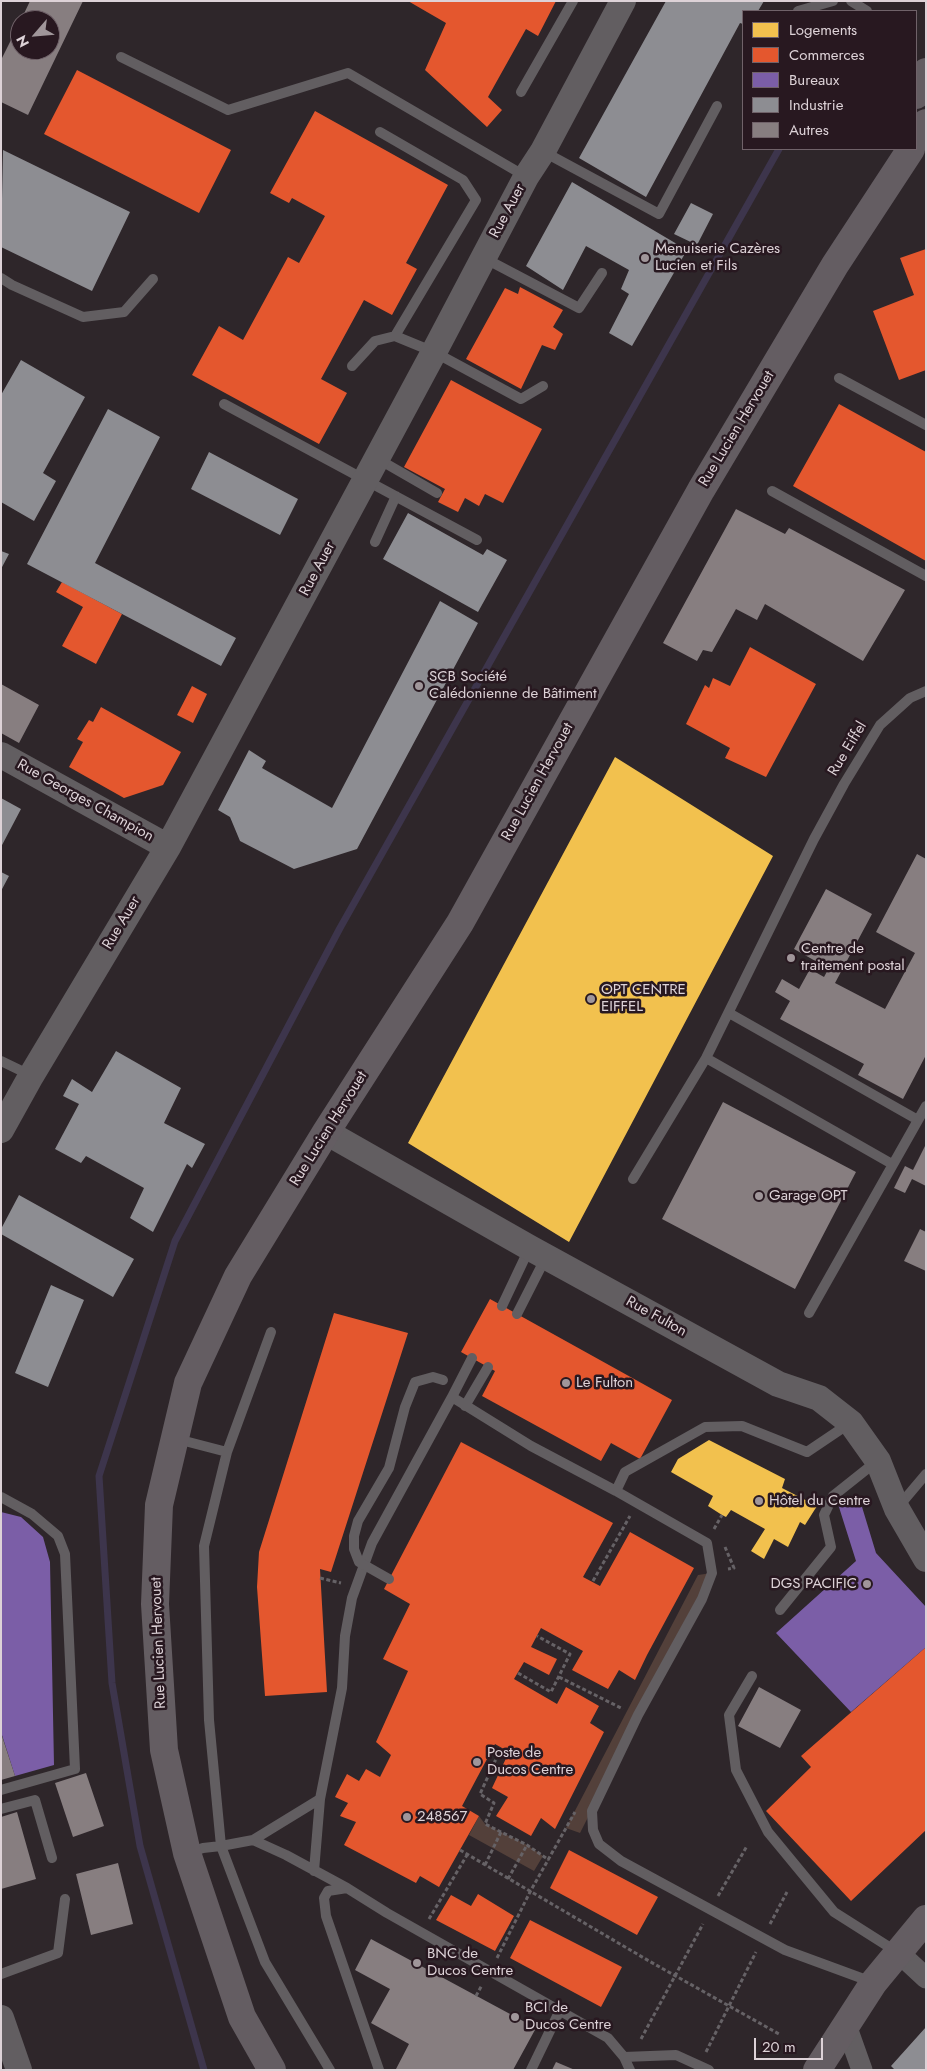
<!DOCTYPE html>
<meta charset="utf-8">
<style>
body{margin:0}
#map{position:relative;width:927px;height:2071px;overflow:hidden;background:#2e262a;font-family:Jost,sans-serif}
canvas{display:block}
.frame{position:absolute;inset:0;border:2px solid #ddd2d7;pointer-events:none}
.legend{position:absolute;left:742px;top:10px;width:175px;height:140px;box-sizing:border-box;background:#281820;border:1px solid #706269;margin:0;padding:6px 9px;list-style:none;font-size:15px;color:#ddd2d7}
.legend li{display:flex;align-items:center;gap:10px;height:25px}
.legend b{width:25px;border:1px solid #706269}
.north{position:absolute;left:10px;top:10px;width:50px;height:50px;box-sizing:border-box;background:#281820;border:1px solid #706269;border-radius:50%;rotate:243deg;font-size:14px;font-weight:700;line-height:20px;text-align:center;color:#ddd2d7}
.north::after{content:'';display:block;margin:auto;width:18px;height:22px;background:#a0969a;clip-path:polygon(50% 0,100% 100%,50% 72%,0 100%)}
.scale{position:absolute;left:754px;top:2038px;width:69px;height:22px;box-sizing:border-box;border:2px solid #ddd2d7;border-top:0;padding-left:6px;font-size:15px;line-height:18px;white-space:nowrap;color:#ddd2d7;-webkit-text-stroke:4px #281820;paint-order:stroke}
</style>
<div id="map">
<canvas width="927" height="2071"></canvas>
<div class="frame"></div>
<ul class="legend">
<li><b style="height:14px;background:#f2c14e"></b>Logements</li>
<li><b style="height:14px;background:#e4572e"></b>Commerces</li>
<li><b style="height:14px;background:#7b5ea7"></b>Bureaux</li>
<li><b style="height:14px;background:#8d8d92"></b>Industrie</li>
<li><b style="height:14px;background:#877e80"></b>Autres</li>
</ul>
<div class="north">N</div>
<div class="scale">20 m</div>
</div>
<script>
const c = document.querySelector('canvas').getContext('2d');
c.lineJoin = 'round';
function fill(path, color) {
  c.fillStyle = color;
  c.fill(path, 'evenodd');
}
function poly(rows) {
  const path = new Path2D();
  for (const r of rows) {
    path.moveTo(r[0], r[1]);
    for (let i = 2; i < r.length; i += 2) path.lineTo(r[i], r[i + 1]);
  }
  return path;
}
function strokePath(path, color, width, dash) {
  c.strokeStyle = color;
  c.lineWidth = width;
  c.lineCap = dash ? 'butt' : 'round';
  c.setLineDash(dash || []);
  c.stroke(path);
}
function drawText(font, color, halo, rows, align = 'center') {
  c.font = font + ' Jost,sans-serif';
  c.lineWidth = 5;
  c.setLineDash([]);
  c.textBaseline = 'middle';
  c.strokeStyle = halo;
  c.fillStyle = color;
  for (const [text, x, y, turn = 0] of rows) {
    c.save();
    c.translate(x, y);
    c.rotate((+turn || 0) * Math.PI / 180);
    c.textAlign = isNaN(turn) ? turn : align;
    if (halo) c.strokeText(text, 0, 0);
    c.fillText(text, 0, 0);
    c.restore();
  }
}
fill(poly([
 [712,1573,580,1833,566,1828,698,1575],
 [479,1816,485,1824,527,1845,543,1856,534,1871,469,1835]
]), '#53403a');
fill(poly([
 [615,757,773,856,569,1242,408,1143],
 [709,1440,785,1479,782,1488,817,1506,805,1525,800,1522,788,1547,774,1539,764,1559,751,1551,765,1529,731,1510,726,1517,722,1515,708,1506,713,1496,671,1472,678,1459]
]), '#f2c14e');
fill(poly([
 [408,1,556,1,538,36,526,29,488,97,502,110,487,127,425,70,446,23],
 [77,70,231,150,199,213,44,134],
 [315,111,448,185,406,263,417,269,392,315,364,300,321,379,347,393,319,444,192,375,219,326,243,340,288,257,299,263,325,216,292,198,289,203,270,193],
 [926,249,926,370,899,380,873,311,914,295,900,258],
 [520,287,563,310,553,327,563,334,555,350,542,345,521,389,466,359,505,288,518,294],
 [451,380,542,429,503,503,485,494,479,506,465,498,458,512,438,502,445,489,404,467],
 [839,404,926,452,926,561,793,486],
 [62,582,122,614,96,664,62,646,83,607,56,592],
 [750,647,816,684,766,777,725,758,730,748,686,724,705,685,709,688,713,678,730,686],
 [192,686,207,694,193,723,177,715],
 [101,707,181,752,163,785,124,798,69,767,83,742,77,739,89,720,93,722],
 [490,1299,672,1400,640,1459,611,1443,601,1461,482,1396,495,1371,461,1352],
 [334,1313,408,1333,331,1572,320,1569,327,1692,265,1696,257,1587,259,1552],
 [461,1442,613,1523,583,1577,600,1586,630,1532,694,1568,647,1655,635,1680,619,1670,608,1689,572,1670,583,1651,541,1628,531,1647,557,1659,549,1675,524,1662,514,1679,557,1704,566,1687,599,1706,590,1723,604,1732,555,1829,541,1818,531,1836,496,1816,508,1797,492,1788,509,1752,495,1744,462,1806,479,1816,439,1887,420,1876,416,1883,344,1845,356,1822,340,1816,348,1803,335,1797,347,1774,359,1781,366,1769,380,1777,391,1755,376,1742,408,1671,383,1659,410,1604,384,1589],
 [926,1647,926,1830,851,1901,766,1811,811,1767,801,1756],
 [569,1850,658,1897,637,1935,550,1888],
 [478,1894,514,1916,495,1951,436,1920,451,1895,471,1906],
 [530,1920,622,1967,601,2007,510,1958]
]), '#e4572e');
fill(poly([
 [859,1497,876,1553,926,1607,926,1647,851,1712,776,1633,856,1561,838,1504],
 [1,1512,21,1517,43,1537,50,1562,54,1765,15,1776,1,1732]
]), '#7b5ea7');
fill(poly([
 [666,1,764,1,758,11,743,11,743,24,740,23,646,197,579,158],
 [3,150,130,212,92,291,1,247],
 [572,182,687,250,632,346,609,333,629,294,621,289,629,270,586,246,563,290,526,266],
 [691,203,713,214,697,245,674,234],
 [21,360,85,397,43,473,56,481,34,521,1,502,1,395],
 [108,409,160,437,95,563,236,638,221,666,27,564],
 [209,452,298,499,280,535,191,489],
 [408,513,483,555,487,549,507,560,478,612,383,559],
 [1,551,9,554,1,569],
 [440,601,478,623,357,849,294,869,240,841,230,817,218,810,249,750,266,761,262,768,332,808],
 [1,798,21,809,1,847],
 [1,872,9,876,1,891],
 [116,1051,181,1088,164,1123,205,1144,192,1168,187,1164,153,1232,130,1218,144,1188,86,1156,81,1163,55,1149,79,1104,63,1096,72,1079,92,1092],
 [19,1195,134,1259,113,1297,1,1234,1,1229],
 [51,1285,84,1300,48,1387,15,1373],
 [926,2027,926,2070,895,2070,891,2066]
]), '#8d8d92');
strokePath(poly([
 [204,2070,140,1846,112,1683,99,1476,175,1241,340,928,779,149]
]), '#3d354c', 7);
fill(poly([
 [30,1,83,1,28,115,1,102,1,60,20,22,20,50,50,50,50,20,21,20],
 [736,509,785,534,789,528,905,590,863,661,765,604,757,620,736,609,712,652,703,650,697,661,663,643],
 [1,684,39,705,19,743,1,733],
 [917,854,926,859,926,1055,903,1099,858,1075,864,1064,780,1019,790,1001,775,992,782,979,799,989,810,969,824,977,831,964,822,959,819,963,794,949,826,889,872,914,835,983,885,1009,915,953,876,932],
 [723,1102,856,1172,795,1289,662,1219],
 [926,1144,926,1186,912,1179,905,1193,894,1188,905,1166,913,1170],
 [920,1229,926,1232,926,1271,904,1261],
 [759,1687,801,1710,780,1748,738,1726],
 [1,1733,15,1776,1,1780],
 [86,1773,104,1826,73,1837,55,1783],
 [17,1812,36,1879,1,1889,1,1817],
 [118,1863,133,1924,91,1935,76,1874],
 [371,1939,536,2028,513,2070,396,2069,409,2044,371,2023,390,1989,355,1970],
 [556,2062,575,2070,552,2070]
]), '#877e80');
strokePath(poly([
 [714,1529,722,1515],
 [725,1547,734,1568,728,1569],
 [320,1578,341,1583],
 [593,1581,630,1516],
 [518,1673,551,1692,570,1654,537,1636],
 [559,1677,623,1709],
 [501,1748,480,1794,494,1803,485,1824,527,1845,549,1860],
 [460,1850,649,1961,779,2034],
 [485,1865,501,1832],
 [508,1879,527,1845],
 [718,1896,747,1846],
 [429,1919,467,1855],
 [770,1924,787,1892],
 [497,1958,530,1892,575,1812],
 [476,1996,482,1985],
 [641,2039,703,1924],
 [706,2052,756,1952]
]), '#666266', 3, [4, 2.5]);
strokePath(poly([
 [851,1,867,11],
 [798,11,833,1],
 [121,57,228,110,348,73,525,176],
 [521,92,573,1],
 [380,132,463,180,476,200,395,336],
 [544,152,659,214,717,106],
 [484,258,579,308,602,273],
 [1,278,12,285,83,317,124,312,153,279],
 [352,366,375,341,395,336,434,352,521,399,543,386],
 [839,378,926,425],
 [224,404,477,540],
 [378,459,437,493],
 [772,491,926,576],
 [375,542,396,496],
 [729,1013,918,1120],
 [706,1058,892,1164],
 [1,1061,30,1075],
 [633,1179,706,1058,814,839,844,784,880,725,910,698,926,691],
 [502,1306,529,1249],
 [809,1313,926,1106],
 [517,1314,546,1257],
 [452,1397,472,1358],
 [465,1406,488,1367],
 [177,1439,227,1452,204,1546,209,1720,221,1846,265,1962,330,2070],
 [227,1452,271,1332],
 [616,1491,625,1472,705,1427,742,1426,807,1452,850,1423],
 [1,1497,32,1514,58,1536,65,1554,75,1769,1,1790],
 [899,1506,926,1474],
 [780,1610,831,1547,824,1515,833,1496,877,1461],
 [752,1676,729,1715,736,1770,768,1832,834,1912,897,1952],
 [1,1809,35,1800,52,1858],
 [188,1853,203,1848,221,1846,253,1840],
 [314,1871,320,1799],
 [347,1888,328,1891,324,1898,326,1916,379,2070],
 [1,1974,58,1953,65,1899],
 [624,2057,630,2070],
 [531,2070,560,2010],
 [709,2070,676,2055,624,2057,608,2038,387,1913,347,1888,286,1855,253,1840,320,1799,342,1688,345,1636,352,1598,372,1543,452,1397,531,1446,616,1491,707,1543,712,1573,702,1599,638,1715,592,1811,593,1830,599,1844,621,1861,785,1950,872,1982]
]), '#625e61', 10);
strokePath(poly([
 [898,1952,926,1978],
 [846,2025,862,2070]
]), '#625e61', 21);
strokePath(poly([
 [1,755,168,847],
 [1,1130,31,1076,168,847,434,352,526,177,543,151,623,1],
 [326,1132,530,1248,778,1384,819,1398,851,1423,878,1461,897,1509,926,1559],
 [1,2018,19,2070]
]), '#625e61', 26);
strokePath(poly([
 [916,95,926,72],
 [916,140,926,123],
 [272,2070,242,2017,187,1853,164,1750,155,1604,159,1505,188,1383,238,1276,326,1132,460,923,701,490,835,265,911,149],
 [817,2070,874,1982,926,1919]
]), '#645d62', 28);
strokePath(poly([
 [389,1579,359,1562,354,1549,354,1536,358,1521,389,1468,405,1407,415,1382,433,1377,443,1380]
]), '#625e61', 10);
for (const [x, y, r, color] of [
 [645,258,5,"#a0969a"],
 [419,686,5,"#a0969a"],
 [791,958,5,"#a0969a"],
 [591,999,5,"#a0969a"],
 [759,1196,5,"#a0969a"],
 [566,1383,5,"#a0969a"],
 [759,1501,5,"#a0969a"],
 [867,1584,5,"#a0969a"],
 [477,1762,5,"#a0969a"],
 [407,1817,5,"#a0969a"],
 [417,1963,5,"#a0969a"],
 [515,2017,5,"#a0969a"]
]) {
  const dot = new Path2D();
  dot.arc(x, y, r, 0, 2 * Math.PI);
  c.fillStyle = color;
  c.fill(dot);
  strokePath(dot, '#281820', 2);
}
drawText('15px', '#ddd2d7', '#281820', [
 ["Rue Auer",508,211,-62],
 ["Rue Lucien Hervouet",737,429,-59],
 ["Rue Auer",318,569,-62],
 ["Rue Eiffel",848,749,-59],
 ["Rue Lucien Hervouet",538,782,-61],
 ["Rue Georges Champion",85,801,29],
 ["Rue Auer",122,923,-59],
 ["Rue Lucien Hervouet",329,1129,-58],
 ["Rue Fulton",656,1317,29],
 ["Rue Lucien Hervouet",159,1643,-92]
]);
drawText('15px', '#ddd2d7', '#281820', [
 ["Menuiserie Cazères",655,249],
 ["Lucien et Fils",655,266],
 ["SCB Société",429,677],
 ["Calédonienne de Bâtiment",429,694],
 ["Centre de",801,949],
 ["traitement postal",801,966],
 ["OPT CENTRE",601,990],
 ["EIFFEL",601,1007],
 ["Garage OPT",769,1196],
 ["Le Fulton",576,1383],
 ["Hôtel du Centre",769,1501],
 ["DGS PACIFIC",857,1584,"right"],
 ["Poste de",487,1753],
 ["Ducos Centre",487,1770],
 ["248567",417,1817],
 ["BNC de",427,1954],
 ["Ducos Centre",427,1971],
 ["BCI de",525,2008],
 ["Ducos Centre",525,2025]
], 'left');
</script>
